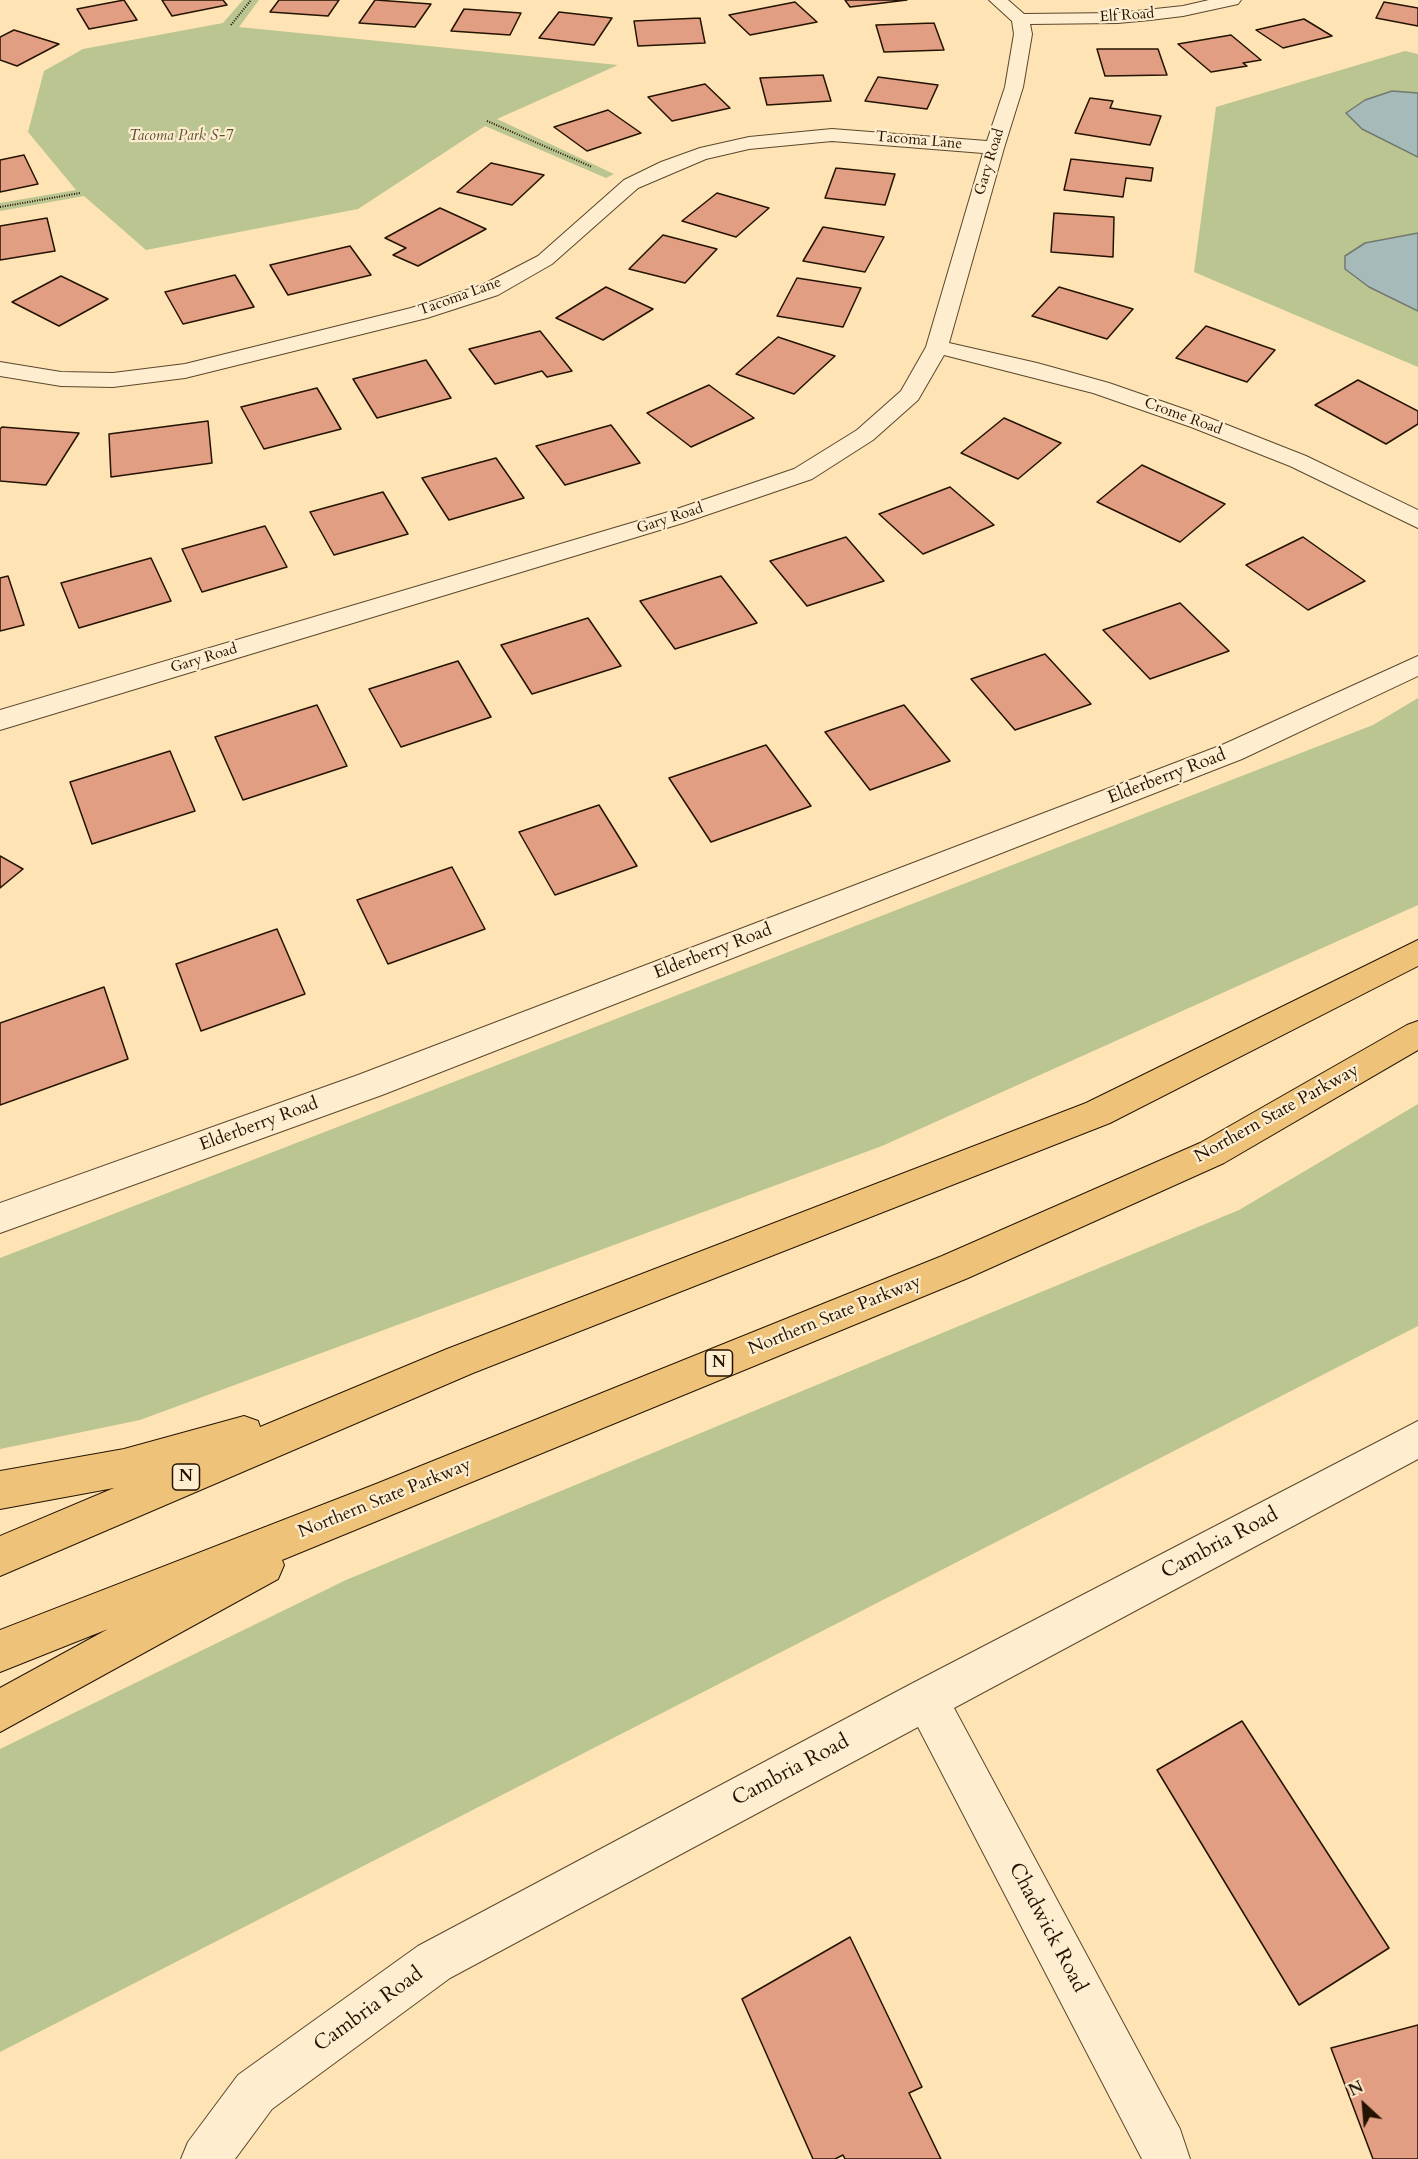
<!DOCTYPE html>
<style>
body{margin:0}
#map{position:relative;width:1418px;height:2159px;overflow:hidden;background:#fee4b4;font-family:Cardo,serif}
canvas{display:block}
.north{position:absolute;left:1334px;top:2075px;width:60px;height:60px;-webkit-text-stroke:4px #feedce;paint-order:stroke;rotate:334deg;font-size:16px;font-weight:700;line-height:24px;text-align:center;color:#231300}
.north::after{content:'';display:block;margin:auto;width:21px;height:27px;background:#231300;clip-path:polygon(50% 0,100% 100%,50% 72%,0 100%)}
</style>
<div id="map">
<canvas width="1418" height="2159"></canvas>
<div class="north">N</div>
</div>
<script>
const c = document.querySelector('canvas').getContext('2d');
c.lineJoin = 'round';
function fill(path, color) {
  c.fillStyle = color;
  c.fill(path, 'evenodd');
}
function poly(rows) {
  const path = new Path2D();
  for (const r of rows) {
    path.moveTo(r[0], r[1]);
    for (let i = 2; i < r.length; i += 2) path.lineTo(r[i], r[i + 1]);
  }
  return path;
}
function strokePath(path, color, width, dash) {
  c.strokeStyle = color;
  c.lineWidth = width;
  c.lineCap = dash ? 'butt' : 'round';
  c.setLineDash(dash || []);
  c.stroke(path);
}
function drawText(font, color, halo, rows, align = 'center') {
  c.font = font + ' Cardo,serif';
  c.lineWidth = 4.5;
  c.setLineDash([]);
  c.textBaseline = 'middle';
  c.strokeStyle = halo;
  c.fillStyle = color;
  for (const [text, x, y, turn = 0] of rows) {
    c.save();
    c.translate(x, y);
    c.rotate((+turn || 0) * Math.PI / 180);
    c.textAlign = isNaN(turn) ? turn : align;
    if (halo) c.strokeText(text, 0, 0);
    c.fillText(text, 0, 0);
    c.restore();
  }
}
fill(poly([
 [243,0,259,0,239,27,618,65,497,119,614,174,606,178,485,126,358,209,146,250,84,196,0,211,0,203,76,190,28,132,44,71,83,49,223,23],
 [1405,51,1418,54,1418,93,1392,91,1405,151,1418,157,1418,233,1365,243,1345,256,1346,269,1369,287,1418,311,1418,367,1194,272,1216,107],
 [1418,698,1418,905,882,1146,140,1420,0,1449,0,1258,1373,725],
 [1418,1104,1418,1326,0,2052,0,1749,346,1580,1239,1210]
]), '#bac591');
const water = poly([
 [1392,91,1418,93,1418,157,1362,129,1346,113,1365,100,1392,91],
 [1418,233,1418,311,1369,287,1345,269,1345,256,1365,243,1418,233]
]);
fill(water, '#a6bbb9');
strokePath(water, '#72786f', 1.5);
const building = poly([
 [124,0,137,20,89,29,77,9,124,0],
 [162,0,223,0,227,5,172,16,162,0],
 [279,0,339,0,328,16,270,12,279,0],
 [375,0,376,0,431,4,415,27,359,23,375,0],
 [845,0,907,0,850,7,845,0],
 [795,2,817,22,750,35,729,15,795,2],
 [1384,2,1418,8,1418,26,1376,18,1384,2],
 [464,9,521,13,510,35,451,31,464,9],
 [559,12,612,18,594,45,539,38,559,12],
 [700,18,705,43,638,46,634,21,700,18],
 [1304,19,1332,36,1283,48,1256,30,1304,19],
 [934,23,944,50,884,52,876,25,934,23],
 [14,30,59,44,17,66,0,60,0,37,14,30],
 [1231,35,1261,60,1243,63,1247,66,1211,72,1178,44,1231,35],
 [1097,49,1158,49,1167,75,1105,76,1097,49],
 [823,75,831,101,767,105,760,78,823,75],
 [878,77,938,85,927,109,865,101,878,77],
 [705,84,730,108,672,121,648,97,705,84],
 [1090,98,1113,101,1110,108,1161,116,1150,145,1075,133,1090,98],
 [608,110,641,133,587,151,554,127,608,110],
 [24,155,38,184,0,192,0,160,24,155],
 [1071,159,1153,168,1151,181,1126,178,1123,197,1064,190,1071,159],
 [491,163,544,175,512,205,457,192,491,163],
 [836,168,895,174,885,205,825,198,836,168],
 [717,193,769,208,736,237,682,221,717,193],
 [440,208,486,229,418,266,393,255,406,248,385,238,440,208],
 [1054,213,1114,217,1113,257,1051,252,1054,213],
 [47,218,55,251,0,260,0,226,47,218],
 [823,227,884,237,865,272,803,261,823,227],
 [663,235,717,249,685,283,629,269,663,235],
 [350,246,371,275,288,295,270,265,350,246],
 [235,275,254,307,183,324,165,292,235,275],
 [61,276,108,299,59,326,12,302,61,276],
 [797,278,861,288,843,327,777,316,797,278],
 [606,287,653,309,603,340,556,318,606,287],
 [1059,287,1133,309,1107,339,1032,316,1059,287],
 [1206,326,1275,350,1247,382,1176,358,1206,326],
 [540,331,572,371,547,377,542,371,495,384,469,349,540,331],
 [778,337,835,356,794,394,736,374,778,337],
 [426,360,451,398,377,418,353,379,426,360],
 [1358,380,1418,411,1418,424,1386,444,1315,405,1358,380],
 [709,385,754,418,691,447,647,413,709,385],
 [317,388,341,429,264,449,241,407,317,388],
 [1004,418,1061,443,1018,479,961,453,1004,418],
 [208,421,212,463,111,477,109,434,208,421],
 [611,425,640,463,565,485,536,446,611,425],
 [2,427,79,433,46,485,0,481,0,429,2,427],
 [496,458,524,498,449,520,422,478,496,458],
 [1142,465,1225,504,1180,542,1097,502,1142,465],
 [950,487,994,525,923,554,879,514,950,487],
 [383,492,408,534,334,555,310,512,383,492],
 [265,526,287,567,202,592,182,549,265,526],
 [846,537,884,581,807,606,770,561,846,537],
 [1303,537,1365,581,1308,610,1246,565,1303,537],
 [151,558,171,601,79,628,61,583,151,558],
 [8,576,24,625,0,631,0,578,8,576],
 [721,576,757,623,675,649,640,601,721,576],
 [1180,603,1229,651,1150,679,1103,630,1180,603],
 [588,618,621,666,532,694,501,645,588,618],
 [1045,654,1091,704,1015,730,971,679,1045,654],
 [458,661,491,717,401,747,369,689,458,661],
 [317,705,347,766,243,800,215,737,317,705],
 [904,705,950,761,870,790,825,732,904,705],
 [766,745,811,806,711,842,669,778,766,745],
 [170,751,195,811,92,844,70,782,170,751],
 [599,805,637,866,555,895,519,832,599,805],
 [0,856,23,869,0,888,0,856],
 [452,867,485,929,388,964,357,900,452,867],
 [277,929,305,994,201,1031,176,964,277,929],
 [104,987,128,1059,0,1105,0,1023,104,987],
 [1242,1721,1389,1948,1299,2005,1157,1770,1242,1721],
 [850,1937,922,2087,909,2093,941,2159,845,2159,843,2155,835,2159,813,2159,742,1999,850,1937],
 [1418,2025,1418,2159,1373,2159,1331,2048,1418,2025]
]);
fill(building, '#e19e82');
strokePath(building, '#231300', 1.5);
const minor = poly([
 [989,0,1008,0,1024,14,1118,13,1183,6,1209,0,1241,0,1238,4,1183,16,1150,20,1118,23,1030,24,1032,34,1023,87,1004,148,949,343,1037,363,1109,383,1207,417,1306,456,1418,510,1418,528,1290,466,1191,427,1093,393,944,355,918,400,873,440,812,479,683,523,0,730,0,710,665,513,794,469,857,430,901,391,926,347,983,153,832,141,749,149,706,159,638,188,552,264,498,295,427,318,185,378,113,387,61,386,0,376,0,362,61,372,113,373,185,364,411,308,482,285,538,256,624,180,661,162,700,148,749,137,832,129,987,141,1005,87,1014,34,1012,21,989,0],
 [1418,656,1418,676,1242,759,382,1095,0,1233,0,1203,358,1075,1222,745,1418,656],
 [1418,1421,1418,1459,954,1708,1180,2129,1190,2159,1142,2159,918,1727,450,1978,272,2109,235,2159,181,2159,188,2142,238,2075,418,1946,911,1684,1418,1421]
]);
const motorway = poly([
 [1418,940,1418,966,1110,1123,473,1373,0,1576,0,1536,114,1488,0,1509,0,1471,124,1449,244,1416,258,1421,260,1427,447,1349,1086,1103,1418,940],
 [1418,1021,1418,1050,1224,1163,968,1278,282,1560,284,1565,278,1579,0,1732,0,1688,108,1629,0,1672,0,1630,376,1484,942,1256,1200,1143,1407,1025,1418,1021]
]);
strokePath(minor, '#5a472d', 2);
strokePath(motorway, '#231300', 2);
strokePath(poly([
 [231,25,251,0],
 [487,121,592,167],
 [0,207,80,193]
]), '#231300', 2, [1, 1.5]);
fill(minor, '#feedce');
fill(motorway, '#efc27a');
drawText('15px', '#231300', '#feedce', [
 ["Elf Road",1127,16,-4],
 ["Tacoma Lane",919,141,5],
 ["Gary Road",990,162,-73],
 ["Tacoma Lane",460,297,-20],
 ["Crome Road",1183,417,20],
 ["Gary Road",670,519,-18],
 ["Gary Road",204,659,-17]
]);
drawText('italic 15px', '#585133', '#feedce', [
 ["Tacoma Park S-7",181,137]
]);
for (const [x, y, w] of [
 [719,1363,27],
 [186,1477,27]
]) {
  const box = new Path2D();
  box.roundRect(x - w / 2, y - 13, w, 26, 4.5);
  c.fillStyle = '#feedce';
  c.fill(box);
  strokePath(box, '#231300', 1.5);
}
drawText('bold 16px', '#231300', null, [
 ["N",719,1363],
 ["N",186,1477]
]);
drawText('18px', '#231300', '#feedce', [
 ["Elderberry Road",1167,777,-21],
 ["Elderberry Road",713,952,-21],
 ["Northern State Parkway",1277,1114,-29],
 ["Elderberry Road",259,1125,-20],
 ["Northern State Parkway",835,1316,-22],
 ["Northern State Parkway",385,1499,-22]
]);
drawText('21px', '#231300', '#feedce', [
 ["Cambria Road",1220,1544,-28],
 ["Cambria Road",791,1771,-28],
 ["Chadwick Road",1047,1928,62],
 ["Cambria Road",369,2010,-36]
]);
</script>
